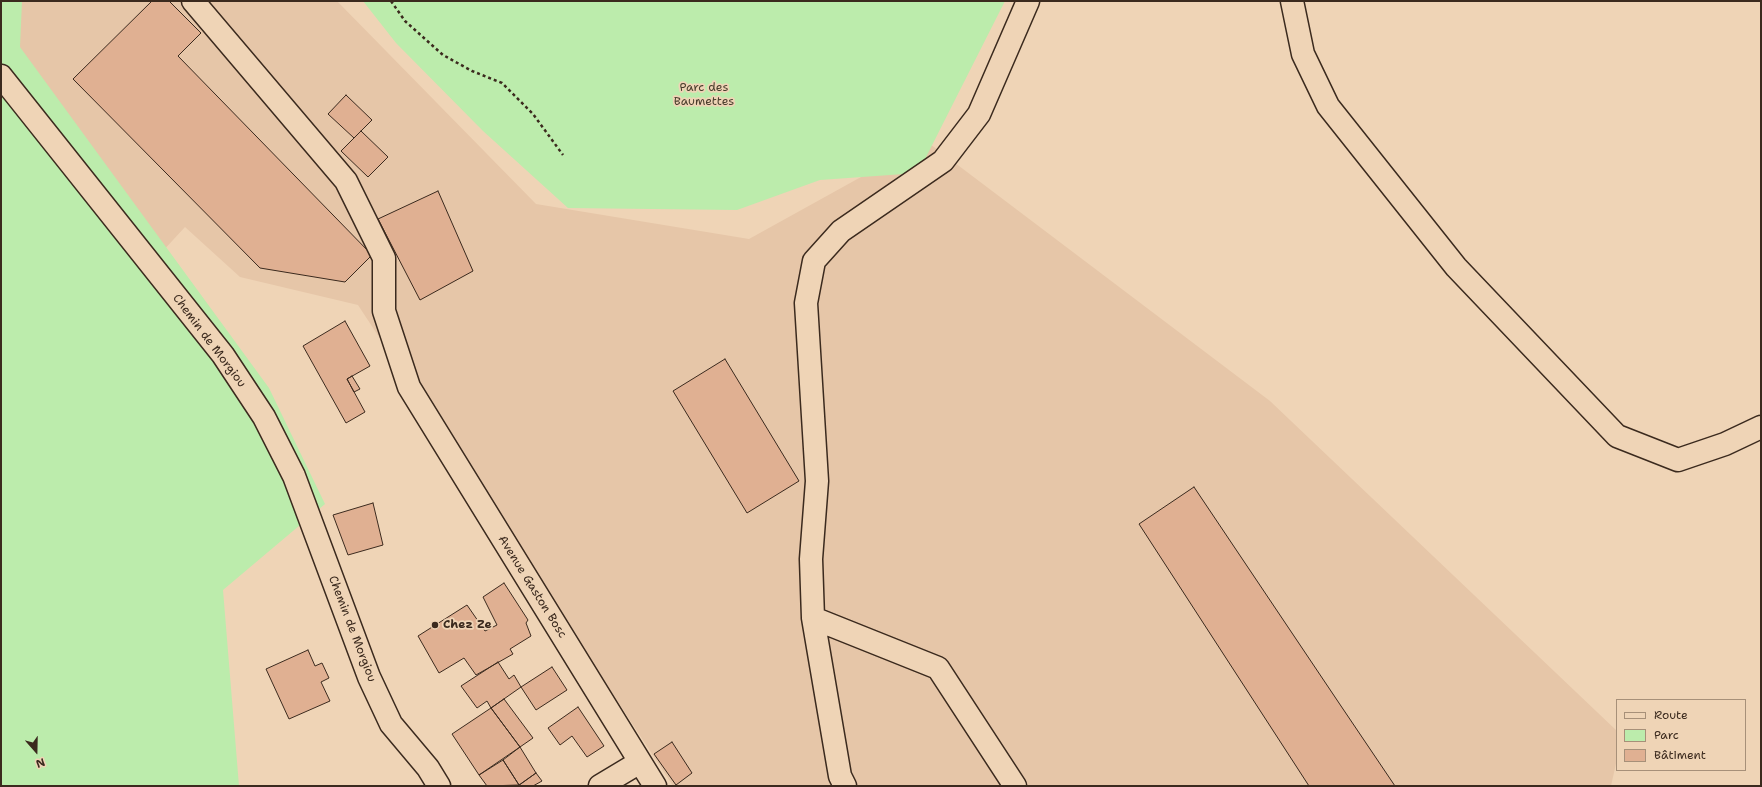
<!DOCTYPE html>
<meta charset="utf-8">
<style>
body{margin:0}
#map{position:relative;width:1762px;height:787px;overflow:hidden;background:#efd4b6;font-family:"Shantell Sans",sans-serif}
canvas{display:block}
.frame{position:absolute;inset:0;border:2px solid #3b2a1e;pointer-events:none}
.legend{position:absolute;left:1616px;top:699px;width:130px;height:72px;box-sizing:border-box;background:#efd4b6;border:1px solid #a79079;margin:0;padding:5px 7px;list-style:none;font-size:12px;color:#3b2a1e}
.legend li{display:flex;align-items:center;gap:8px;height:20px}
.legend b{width:20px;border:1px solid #a79079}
.north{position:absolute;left:16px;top:731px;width:40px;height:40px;-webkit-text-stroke:3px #efd4b6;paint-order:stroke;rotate:160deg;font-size:11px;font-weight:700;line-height:16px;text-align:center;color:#3b2a1e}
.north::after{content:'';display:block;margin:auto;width:14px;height:18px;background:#3b2a1e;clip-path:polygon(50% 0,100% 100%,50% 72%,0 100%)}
</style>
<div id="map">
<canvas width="1762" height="787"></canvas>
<div class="frame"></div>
<ul class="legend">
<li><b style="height:5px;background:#efd4b6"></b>Route</li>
<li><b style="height:11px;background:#bcecac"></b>Parc</li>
<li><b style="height:11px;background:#e0b092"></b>Bâtiment</li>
</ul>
<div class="north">N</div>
</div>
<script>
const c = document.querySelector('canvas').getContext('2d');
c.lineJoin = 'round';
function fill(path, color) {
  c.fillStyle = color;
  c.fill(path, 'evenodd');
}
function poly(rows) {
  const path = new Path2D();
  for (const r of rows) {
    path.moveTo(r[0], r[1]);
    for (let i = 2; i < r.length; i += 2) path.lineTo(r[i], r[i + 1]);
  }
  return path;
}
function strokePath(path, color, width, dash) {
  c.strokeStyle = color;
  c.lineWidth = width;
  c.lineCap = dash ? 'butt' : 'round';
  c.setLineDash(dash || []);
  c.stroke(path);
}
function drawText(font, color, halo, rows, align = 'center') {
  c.font = font + ' "Shantell Sans",sans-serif';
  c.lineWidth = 3.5;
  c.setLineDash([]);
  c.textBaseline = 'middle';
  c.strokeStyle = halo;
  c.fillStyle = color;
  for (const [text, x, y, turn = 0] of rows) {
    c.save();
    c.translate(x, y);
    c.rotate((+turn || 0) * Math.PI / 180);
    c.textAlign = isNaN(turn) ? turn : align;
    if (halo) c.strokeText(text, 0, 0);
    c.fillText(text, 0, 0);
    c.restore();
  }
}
fill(poly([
 [1,1,337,1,536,204,749,239,926,141,1270,401,1617,731,1617,759,1611,786,673,786,358,305,240,277,185,227,161,253,1,47]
]), '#e6c6a8');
fill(poly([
 [1,1,22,1,20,47,269,388,325,504,223,590,239,786,1,786],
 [363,1,1005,1,918,173,820,180,737,210,568,208,483,131,396,43]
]), '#bcecac');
const building = poly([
 [152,1,169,1,201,33,178,56,372,255,345,282,260,268,73,79,152,1],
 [346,95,372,120,354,138,328,114,346,95],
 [361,131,388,157,368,177,341,151,361,131],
 [438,191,473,271,420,300,378,219,438,191],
 [345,321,370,366,347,379,365,412,346,423,303,346,345,321],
 [725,359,799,481,747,513,673,391,725,359],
 [352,376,360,389,354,392,347,379,352,376],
 [1194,487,1341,706,1395,786,1309,786,1139,524,1194,487],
 [373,503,383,545,348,555,333,515,373,503],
 [504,583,528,620,526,623,531,636,510,649,513,654,476,675,464,658,439,673,418,636,467,605,485,631,497,625,483,597,504,583],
 [308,650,315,666,322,663,329,678,321,682,330,701,289,719,266,669,308,650],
 [498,662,509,679,514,675,521,687,491,708,487,701,477,708,461,686,498,662],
 [552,667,567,690,536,710,521,687,552,667],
 [504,699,533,738,520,747,491,708,504,699],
 [578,707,604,746,587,757,572,736,560,745,548,728,578,707],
 [491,708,520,747,479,775,452,734,491,708],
 [672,742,692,773,676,785,654,754,672,742],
 [520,747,536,773,519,785,503,760,520,747],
 [503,760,519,785,487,786,479,775,503,760],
 [536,773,542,781,533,786,518,786,536,773]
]);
fill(building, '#e0b092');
strokePath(building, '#3b2a1e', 1);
const minor = poly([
 [193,1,346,181,384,258,384,311,409,387,655,786],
 [1292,1,1303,54,1328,106,1456,267,1617,436,1678,460,1725,444,1761,427],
 [1,76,223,355,264,417,294,476,369,677,391,724,428,768,439,786],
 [813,618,938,668,1015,786],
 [600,786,640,762],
 [845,786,840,776,813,618,811,559,817,481,806,303,814,261,841,231,943,161,979,114,1028,1]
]);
strokePath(minor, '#3b2a1e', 25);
strokePath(poly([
 [391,1,405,21,443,55,472,71,502,83,533,114,563,155]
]), '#3b2a1e', 2.5, [3, 3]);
strokePath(minor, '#efd4b6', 22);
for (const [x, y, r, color] of [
 [435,625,4,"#3b2a1e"]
]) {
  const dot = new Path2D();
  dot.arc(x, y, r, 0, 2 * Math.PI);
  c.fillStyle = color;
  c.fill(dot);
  strokePath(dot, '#efd4b6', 1.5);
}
drawText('12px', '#483d2c', '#efd4b6', [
 ["Parc des",704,88],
 ["Baumettes",704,102]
]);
drawText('12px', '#3b2a1e', '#efd4b6', [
 ["Chemin de Morgiou",209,341,53],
 ["Avenue Gaston Bosc",532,587,58],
 ["Chemin de Morgiou",352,629,69]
]);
drawText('bold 12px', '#3b2a1e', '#efd4b6', [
 ["Chez Ze",443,625]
], 'left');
</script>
